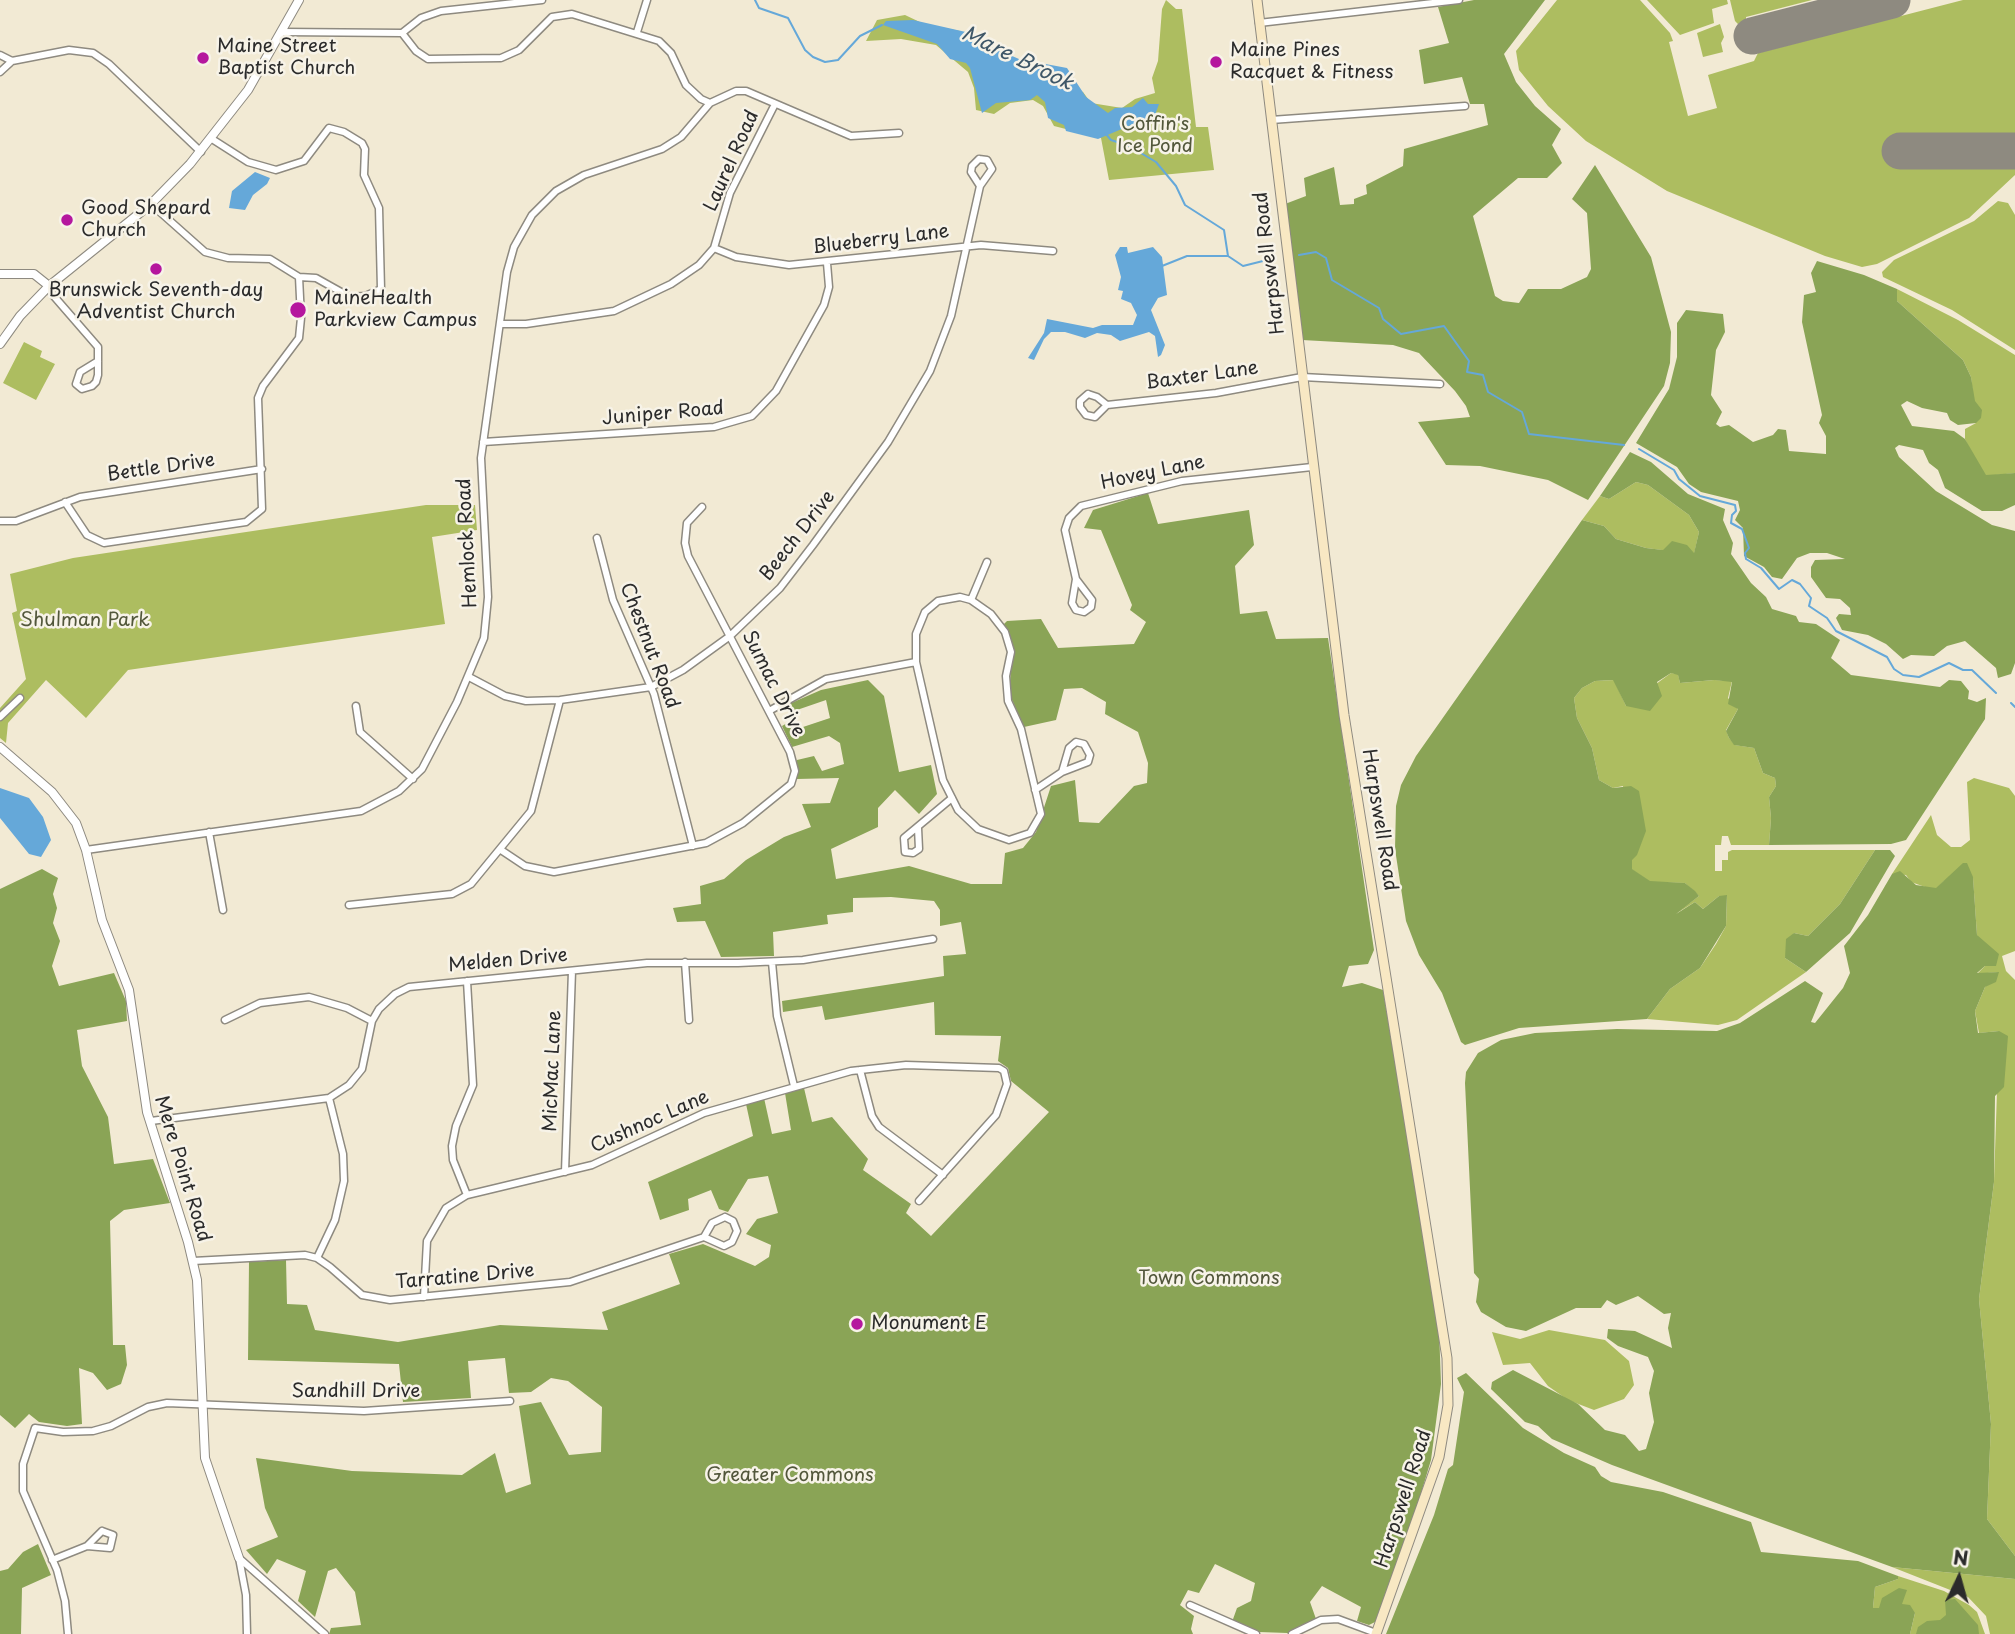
<!DOCTYPE html>
<style>
body{margin:0}
#map{position:relative;width:2015px;height:1634px;overflow:hidden;background:#f2ead4;font-family:"Playpen Sans",sans-serif}
canvas{display:block}
.north{position:absolute;left:1924px;top:1543px;width:70px;height:70px;-webkit-text-stroke:5px #f7f3e8;paint-order:stroke;rotate:5deg;font-size:19px;font-weight:700;line-height:28px;text-align:center;color:#2b2b2b}
.north::after{content:'';display:block;margin:auto;width:24px;height:32px;background:#2b2b2b;clip-path:polygon(50% 0,100% 100%,50% 72%,0 100%)}
</style>
<div id="map">
<canvas width="2015" height="1634"></canvas>
<div class="north">N</div>
</div>
<script>
const c = document.querySelector('canvas').getContext('2d');
c.lineJoin = 'round';
function fill(path, color) {
  c.fillStyle = color;
  c.fill(path, 'evenodd');
}
function poly(rows) {
  const path = new Path2D();
  for (const r of rows) {
    path.moveTo(r[0], r[1]);
    for (let i = 2; i < r.length; i += 2) path.lineTo(r[i], r[i + 1]);
  }
  return path;
}
function strokePath(path, color, width, dash) {
  c.strokeStyle = color;
  c.lineWidth = width;
  c.lineCap = dash ? 'butt' : 'round';
  c.setLineDash(dash || []);
  c.stroke(path);
}
function drawText(font, color, halo, rows, align = 'center') {
  c.font = font + ' "Playpen Sans",sans-serif';
  c.lineWidth = 5;
  c.setLineDash([]);
  c.textBaseline = 'middle';
  c.strokeStyle = halo;
  c.fillStyle = color;
  for (const [text, x, y, turn = 0] of rows) {
    c.save();
    c.translate(x, y);
    c.rotate((+turn || 0) * Math.PI / 180);
    c.textAlign = isNaN(turn) ? turn : align;
    if (halo) c.strokeText(text, 0, 0);
    c.fillText(text, 0, 0);
    c.restore();
  }
}
fill(poly([
 [1166,0,1176,9,1182,9,1196,127,1208,127,1214,170,1109,180,1101,138,1054,126,1043,106,1033,100,1010,103,994,114,976,110,974,88,968,72,936,45,901,39,866,41,877,20,905,15,924,24,960,31,971,40,1083,92,1091,103,1122,108,1135,99,1155,93,1152,78,1158,61,1162,9],
 [1557,0,1640,0,1670,33,1673,41,1669,42,1688,116,1717,108,1708,75,1754,61,1758,53,1963,0,2015,0,2015,142,1900,142,1900,159,2015,160,2015,175,1969,218,1877,264,1862,267,1825,256,1667,191,1586,141,1548,106,1519,70,1516,51],
 [1647,0,1727,0,1728,4,1712,9,1714,23,1680,35],
 [1730,0,1812,0,1746,17,1746,22,1738,24,1735,21],
 [1720,24,1724,37,1721,43,1723,52,1703,57,1697,33],
 [1998,201,2008,203,2015,215,2015,350,1952,310,1883,277,1882,272,1894,260,1974,221],
 [1897,289,1958,320,2015,355,2015,473,1986,476,1977,465,1965,439,1965,429,1976,423,1971,377,1963,360,1897,301],
 [24,342,42,351,40,357,55,364,36,400,3,383],
 [1636,482,1648,485,1689,515,1699,532,1694,554,1646,548,1616,539,1604,526,1582,520,1600,496,1609,499],
 [426,505,475,505,477,530,432,537,445,624,128,670,86,718,46,680,8,723,6,743,0,738,0,708,26,679,12,613,17,611,10,574,73,558],
 [1671,673,1678,674,1680,683,1714,680,1732,681,1728,698,1738,709,1726,730,1729,738,1735,745,1754,748,1763,773,1775,778,1776,786,1769,797,1771,818,1769,845,1731,845,1728,836,1722,836,1721,845,1715,845,1715,871,1722,871,1722,860,1728,860,1728,852,1732,850,1875,850,1840,904,1808,936,1794,933,1785,958,1806,972,1737,1020,1718,1025,1647,1019,1670,989,1700,968,1716,944,1726,926,1727,896,1719,896,1703,909,1695,902,1675,914,1699,896,1685,883,1650,882,1631,869,1623,786,1613,788,1599,780,1592,748,1577,718,1574,698,1582,688,1595,681,1614,680,1626,706],
 [1974,778,2009,788,2015,796,2015,951,2002,956,2006,971,2015,980,2015,1556,1987,1519,1991,1424,1979,1299,1994,1182,1999,1031,1979,1033,1975,1011,1985,987,1998,972,1977,974,1985,966,1977,935,1973,878,1944,881,1937,888,1928,888,1911,882,1906,875,1892,874,1931,815,1937,835,1951,847,1961,847,1970,840,1967,782],
 [1549,1330,1605,1340,1629,1361,1634,1385,1624,1399,1594,1410,1568,1400,1548,1386,1530,1363,1503,1365,1492,1332,1520,1339],
 [1892,1567,2015,1579,2015,1634,1990,1634,1986,1616,1968,1597],
 [1898,1576,1944,1591,1969,1605,1977,1612,1985,1634,1910,1634,1915,1613,1873,1608,1875,1587,1898,1579]
]), '#adbd60');
fill(poly([
 [1474,0,1545,0,1504,54,1516,82,1535,106,1561,129,1552,145,1562,163,1547,178,1518,178,1473,216,1495,296,1503,301,1519,303,1528,289,1561,289,1587,277,1591,269,1587,213,1572,199,1595,165,1651,257,1671,332,1670,363,1664,386,1588,500,1548,480,1480,466,1446,465,1418,422,1470,417,1466,406,1455,391,1419,353,1393,345,1302,340,1285,204,1306,196,1304,178,1334,167,1340,205,1354,204,1354,199,1367,194,1366,185,1403,166,1404,149,1488,125,1484,104,1470,104,1462,77,1424,84,1419,50,1449,43,1438,7],
 [1817,261,1864,275,1897,289,1897,301,1963,360,1971,377,1975,401,1982,410,1981,418,1976,423,1958,425,1950,420,1947,413,1922,408,1907,401,1901,405,1912,426,1954,431,1965,439,1986,475,2015,473,2015,505,2002,511,1982,511,1945,488,1938,470,1929,463,1923,450,1899,445,1895,448,1899,457,1936,491,1992,525,2015,531,2015,663,2011,674,1998,678,1996,668,1965,641,1947,646,1934,656,1911,655,1903,659,1886,644,1868,635,1842,630,1836,618,1839,614,1851,615,1850,608,1840,599,1826,598,1811,577,1811,567,1815,560,1845,559,1827,553,1810,553,1797,558,1782,579,1772,577,1764,567,1744,556,1743,528,1735,520,1740,510,1738,501,1701,492,1689,484,1677,467,1636,443,1669,389,1677,357,1677,323,1686,310,1723,314,1725,332,1716,350,1711,395,1722,412,1716,424,1720,427,1729,425,1753,442,1773,435,1778,429,1786,430,1789,451,1826,454,1826,436,1819,423,1822,415,1802,322,1804,295,1816,292,1811,273],
 [1630,452,1651,462,1688,494,1725,509,1723,520,1733,543,1731,554,1751,583,1766,597,1772,609,1796,616,1799,622,1816,624,1840,640,1831,658,1851,675,1940,687,1949,680,1961,681,1969,691,1968,699,1977,702,1986,698,1985,719,1906,840,1891,844,1769,845,1771,818,1769,797,1776,786,1775,778,1763,773,1754,748,1734,745,1729,738,1726,731,1738,709,1728,704,1732,682,1714,680,1680,683,1678,675,1671,673,1657,682,1662,696,1650,711,1626,706,1613,680,1595,681,1582,688,1574,698,1577,718,1592,748,1599,780,1613,788,1631,786,1639,791,1646,831,1637,855,1632,860,1632,869,1650,881,1685,883,1695,891,1699,896,1676,914,1695,902,1703,909,1719,896,1727,895,1726,926,1700,968,1670,989,1647,1019,1519,1028,1465,1045,1461,1042,1442,993,1419,955,1406,921,1395,849,1396,806,1401,785,1416,756,1582,520,1604,526,1616,539,1646,548,1663,550,1672,541,1687,545,1694,553,1699,532,1689,515,1648,485,1636,482,1609,499,1600,496],
 [1148,493,1158,524,1249,510,1254,545,1235,566,1240,614,1267,611,1276,639,1328,638,1374,950,1368,964,1349,966,1342,987,1362,983,1383,990,1439,1329,1441,1384,1431,1460,1413,1520,1377,1621,1369,1625,1357,1621,1361,1607,1322,1586,1310,1602,1316,1619,1288,1633,1259,1632,1232,1622,1237,1608,1251,1601,1255,1583,1215,1564,1199,1593,1188,1590,1180,1605,1194,1616,1191,1629,1193,1634,329,1634,331,1628,361,1625,355,1592,336,1568,328,1571,315,1617,298,1601,306,1571,277,1559,267,1574,246,1550,278,1537,265,1508,256,1458,352,1471,462,1475,495,1453,506,1493,531,1484,519,1406,541,1402,569,1455,601,1452,602,1407,568,1381,551,1378,531,1392,509,1393,505,1358,468,1361,471,1398,403,1402,399,1364,248,1360,249,1262,286,1260,287,1304,307,1305,315,1330,398,1342,500,1325,608,1330,602,1312,680,1284,669,1254,703,1244,755,1266,769,1257,771,1245,746,1234,757,1219,778,1213,768,1176,748,1179,728,1212,719,1209,711,1190,688,1199,689,1210,660,1220,648,1182,753,1136,746,1104,764,1098,772,1134,791,1130,785,1093,804,1088,812,1122,832,1117,868,1159,863,1170,911,1204,906,1213,931,1236,1049,1112,1011,1081,1008,1068,998,1061,1001,1036,935,1035,934,1002,825,1020,822,1006,783,1012,782,1001,944,976,943,956,966,954,961,922,940,926,940,910,934,901,891,897,853,898,853,912,827,915,828,924,773,932,774,956,721,957,705,921,677,922,673,908,701,904,700,886,724,879,746,860,784,837,811,827,802,804,830,803,839,778,797,779,797,760,814,756,822,771,844,764,840,743,829,736,792,747,782,726,789,722,794,730,830,718,826,700,794,711,789,704,821,690,868,680,884,696,899,772,931,765,937,794,919,814,895,790,878,808,878,827,831,849,836,879,909,866,971,884,1002,884,1005,853,1023,848,1036,832,1051,786,1075,780,1079,822,1099,823,1134,786,1147,783,1148,763,1138,732,1105,714,1106,702,1082,688,1064,689,1056,720,1024,727,1009,693,1012,657,1003,625,1007,621,1041,619,1058,648,1134,644,1146,622,1130,610,1132,605,1101,530,1084,528,1093,510],
 [1875,850,1890,850,1895,856,1850,933,1806,972,1785,958,1786,939,1794,933,1808,936,1840,904],
 [1963,863,1967,863,1973,877,1977,935,1999,954,1996,966,1985,966,1977,973,1999,972,1996,982,1985,987,1975,1011,1978,1033,1999,1031,2008,1036,2004,1087,1995,1096,1994,1182,1979,1299,1991,1424,1987,1519,2015,1556,2015,1579,1892,1567,1612,1465,1552,1439,1538,1426,1525,1422,1491,1389,1492,1382,1513,1370,1578,1404,1605,1430,1625,1435,1639,1451,1646,1449,1654,1422,1649,1393,1654,1371,1648,1357,1618,1346,1607,1338,1608,1329,1635,1331,1672,1348,1668,1328,1671,1313,1664,1314,1638,1296,1616,1305,1607,1300,1601,1308,1576,1308,1526,1331,1506,1327,1481,1312,1476,1302,1479,1279,1474,1273,1465,1083,1466,1072,1478,1053,1501,1040,1535,1033,1617,1029,1717,1031,1740,1023,1805,981,1823,993,1811,1022,1815,1023,1843,988,1850,973,1844,946,1868,915,1892,874,1900,871,1916,885,1936,888],
 [42,869,58,878,53,894,57,908,53,923,60,941,52,966,59,986,114,973,126,1001,127,1021,77,1030,82,1066,108,1117,114,1164,153,1159,170,1203,124,1210,110,1221,113,1345,125,1345,127,1365,121,1384,107,1390,93,1373,79,1368,82,1424,67,1426,39,1422,29,1414,15,1428,0,1415,0,889],
 [1466,1373,1523,1428,1564,1453,1595,1467,1601,1476,1611,1482,1663,1492,1751,1522,1761,1552,1858,1561,1898,1576,1898,1579,1875,1587,1873,1608,1879,1608,1882,1598,1899,1588,1907,1590,1902,1604,1910,1605,1915,1613,1910,1634,1386,1634,1434,1515,1448,1469,1453,1465,1464,1392,1457,1378],
 [38,1544,51,1575,22,1588,21,1634,0,1634,0,1571,8,1569,23,1552],
 [1955,1599,1978,1625,1979,1634,1916,1634,1918,1627,1927,1621,1940,1620,1946,1615,1945,1600]
]), '#8aa456');
fill(poly([
 [913,20,979,35,996,49,1019,59,1067,68,1086,97,1108,113,1115,108,1132,107,1143,98,1148,104,1159,104,1155,115,1098,139,1066,131,1064,125,1048,118,1045,102,1037,95,1030,100,996,103,982,113,970,68,966,63,950,59,937,44,883,25,886,21],
 [255,172,270,178,267,184,253,195,245,210,229,208,232,191],
 [1120,247,1127,247,1128,253,1153,247,1162,257,1167,295,1158,298,1151,310,1165,345,1161,355,1158,357,1155,336,1149,332,1120,341,1111,335,1097,333,1085,338,1065,332,1051,332,1044,339,1034,360,1028,358,1044,333,1047,319,1093,328,1102,325,1133,325,1137,315,1131,303,1121,299,1123,291,1118,290,1121,277,1115,255],
 [0,788,29,798,43,817,51,840,41,857,29,854,0,818]
]), '#65a8d9');
strokePath(poly([
 [755,0,759,8,788,18,805,50,813,57,825,62,838,60,860,36,882,25],
 [1105,133,1111,140,1129,146,1156,162,1176,186,1185,205,1224,230,1228,256,1243,266,1275,258],
 [1299,255,1316,252,1326,258,1332,280,1379,308,1383,319,1401,334,1444,326,1469,361,1467,372,1483,375,1488,392,1522,412,1529,434,1624,445],
 [1162,266,1187,256,1228,256],
 [1639,449,1674,470,1679,479,1700,496,1735,505,1736,511,1732,515,1731,523,1742,529,1749,548,1745,553,1746,559,1761,568,1779,589,1792,580,1800,584,1811,598,1809,606,1827,618,1836,631,1887,657,1894,669,1903,675,1919,677,1949,663,1963,670,1972,670,1996,693],
 [2011,703,2015,707]
]), '#65a8d9', 2);
strokePath(poly([
 [1752,36,1892,0],
 [1900,151,2015,151]
]), '#8e8a80', 37);
const minor = poly([
 [1259,23,1459,0],
 [282,32,402,33,421,18,441,11,542,0],
 [637,32,647,0],
 [402,33,416,51,428,59,501,58,519,50,552,17,572,14,659,41,671,53,686,85,701,99,710,103,736,91,746,91,851,136,899,133],
 [0,55,12,61],
 [0,72,12,61,69,50,93,53,109,64,201,152],
 [1271,120,1465,106],
 [212,139,248,162,276,170,304,161,329,128,344,132,362,143,365,149,364,175,379,208,381,289,365,296,350,297,316,278,299,277],
 [979,159,987,160,992,169,980,186,971,172,972,166,979,159],
 [714,248,736,257,789,265,981,245,1053,251],
 [49,286,52,294,98,347,98,375,96,382,92,386,82,389,76,384,80,372,98,361],
 [500,324,526,324,614,311,671,284,699,265,714,248,730,193,775,104],
 [1088,394,1097,397,1107,405,1095,417,1086,415,1080,407,1080,401,1088,394],
 [1107,405,1216,393,1302,377,1440,384],
 [483,442,714,427,752,416,776,391,824,305,829,287,827,263],
 [65,502,87,535,104,543,246,522,262,509,258,398,263,386,299,338,301,318,299,277,270,259,228,258,205,252,151,204],
 [0,521,16,521,80,497,262,469],
 [597,538,613,600,654,694,693,846],
 [1076,579,1065,530,1069,518,1081,506,1182,481,1312,467],
 [1076,579,1092,600,1091,607,1084,612,1076,610,1072,603,1076,579],
 [960,597,971,600,991,614,1005,632,1011,652,1006,676,1008,701,1021,729,1041,814,1030,833,1009,840,978,829,958,810,943,780,916,662,916,634,925,612,938,601,960,597],
 [971,600,987,562],
 [469,677,505,696,526,701,560,700,651,687,683,670,730,636,780,588,813,545,888,442,930,371,951,316,980,186],
 [356,706,360,732,413,779],
 [769,711,826,679,916,662],
 [0,717,20,698],
 [1035,790,1062,772,1069,748,1076,742,1084,744,1090,755,1088,762,1062,772],
 [918,828,919,849,913,853,905,852,904,838,952,798],
 [209,832,223,910],
 [86,850,361,811,399,791,422,769,457,702,484,638,488,597,481,458,507,272,514,247,532,215,556,191,584,175,662,149,681,137,710,103],
 [501,850,525,866,554,872,706,843,743,823,791,784,795,771,790,752,688,556,685,543,687,523,702,507],
 [349,905,452,894,471,884,531,811,560,700],
 [685,962,689,1020],
 [772,962,777,1016,794,1086],
 [225,1020,260,1003,309,997,347,1008,372,1021],
 [860,1070,872,1116,879,1127,943,1175],
 [151,1121,329,1098,349,1085,362,1069,372,1021,379,1009,395,994,409,987,647,963,738,963,803,960,933,939],
 [565,1172,572,971],
 [467,1195,453,1160,452,1146,456,1126,473,1085,467,981],
 [725,1217,733,1221,737,1231,732,1242,724,1246,704,1237,712,1223,725,1217],
 [317,1258,335,1220,344,1181,343,1154,329,1098],
 [193,1261,305,1255,317,1258,330,1267,362,1295,390,1300,570,1282,704,1237],
 [424,1297,427,1241,446,1208,467,1195,592,1165,704,1113,851,1071,906,1065,999,1068,1004,1071,1007,1084,996,1115,919,1201],
 [102,1531,113,1535,110,1548,87,1546,102,1531],
 [239,1558,325,1634],
 [239,1558,246,1595,247,1634],
 [52,1560,87,1546],
 [1190,1605,1256,1634],
 [68,1634,65,1601,57,1570,23,1491,23,1464,35,1428,63,1432,93,1431,111,1426,148,1407,167,1403,364,1411,510,1401],
 [1292,1634,1321,1620,1338,1619,1376,1633]
]);
const tertiary = poly([
 [0,274,34,274,49,286],
 [0,344,20,316,49,286,151,204,190,164,248,90,299,0],
 [0,747,52,792,76,823,86,850,102,920,129,990,147,1112,188,1242,197,1280,205,1458,239,1558]
]);
const secondary = poly([
 [1257,0,1344,715,1447,1358,1448,1405,1439,1457,1376,1634]
]);
strokePath(minor, '#8e8a80', 9);
strokePath(tertiary, '#8e8a80', 10);
strokePath(secondary, '#8e8a80', 11);
strokePath(minor, '#fff', 6);
strokePath(tertiary, '#fff', 8);
strokePath(secondary, '#f8e8c3', 9);
for (const [x, y, r, color] of [
 [203,58,7,"#b5179e"],
 [1216,62,7,"#b5179e"],
 [67,220,7,"#b5179e"],
 [156,269,7,"#b5179e"],
 [298,310,9,"#b5179e"],
 [857,1324,7,"#b5179e"]
]) {
  const dot = new Path2D();
  dot.arc(x, y, r, 0, 2 * Math.PI);
  c.fillStyle = color;
  c.fill(dot);
  strokePath(dot, '#f7f3e8', 2.5);
}
drawText('19px', '#2b2b2b', '#f7f3e8', [
 ["Maine Street",217,47],
 ["Baptist Church",217,69],
 ["Maine Pines",1230,51],
 ["Racquet & Fitness",1230,73],
 ["Good Shepard",81,209],
 ["Church",81,231],
 ["Brunswick Seventh-day",156,291,"center"],
 ["Adventist Church",156,313,"center"],
 ["MaineHealth",314,299],
 ["Parkview Campus",314,321],
 ["Monument E",871,1324]
], 'left');
drawText('19px', '#52573b', '#f7f3e8', [
 ["Coffin's",1155,125],
 ["Ice Pond",1155,147],
 ["Shulman Park",85,621],
 ["Town Commons",1209,1279],
 ["Greater Commons",790,1476]
]);
drawText('19px', '#2b2b2b', '#f7f3e8', [
 ["Laurel Road",732,161,-66],
 ["Blueberry Lane",881,240,-7],
 ["Harpswell Road",1270,263,-97],
 ["Baxter Lane",1202,376,-8],
 ["Juniper Road",663,414,-5],
 ["Bettle Drive",161,468,-8],
 ["Hovey Lane",1153,473,-12],
 ["Beech Drive",798,536,-52],
 ["Hemlock Road",468,543,-93],
 ["Chestnut Road",649,646,69],
 ["Sumac Drive",773,684,63],
 ["Harpswell Road",1379,820,81],
 ["Melden Drive",508,961,-5],
 ["MicMac Lane",553,1071,-88],
 ["Cushnoc Lane",650,1122,-24],
 ["Mere Point Road",182,1169,73],
 ["Tarratine Drive",465,1277,-5],
 ["Sandhill Drive",356,1392],
 ["Harpswell Road",1404,1499,-72]
]);
drawText('italic 21px', '#3f5768', '#f7f3e8', [
 ["Mare Brook",1017,59,26]
]);
</script>
